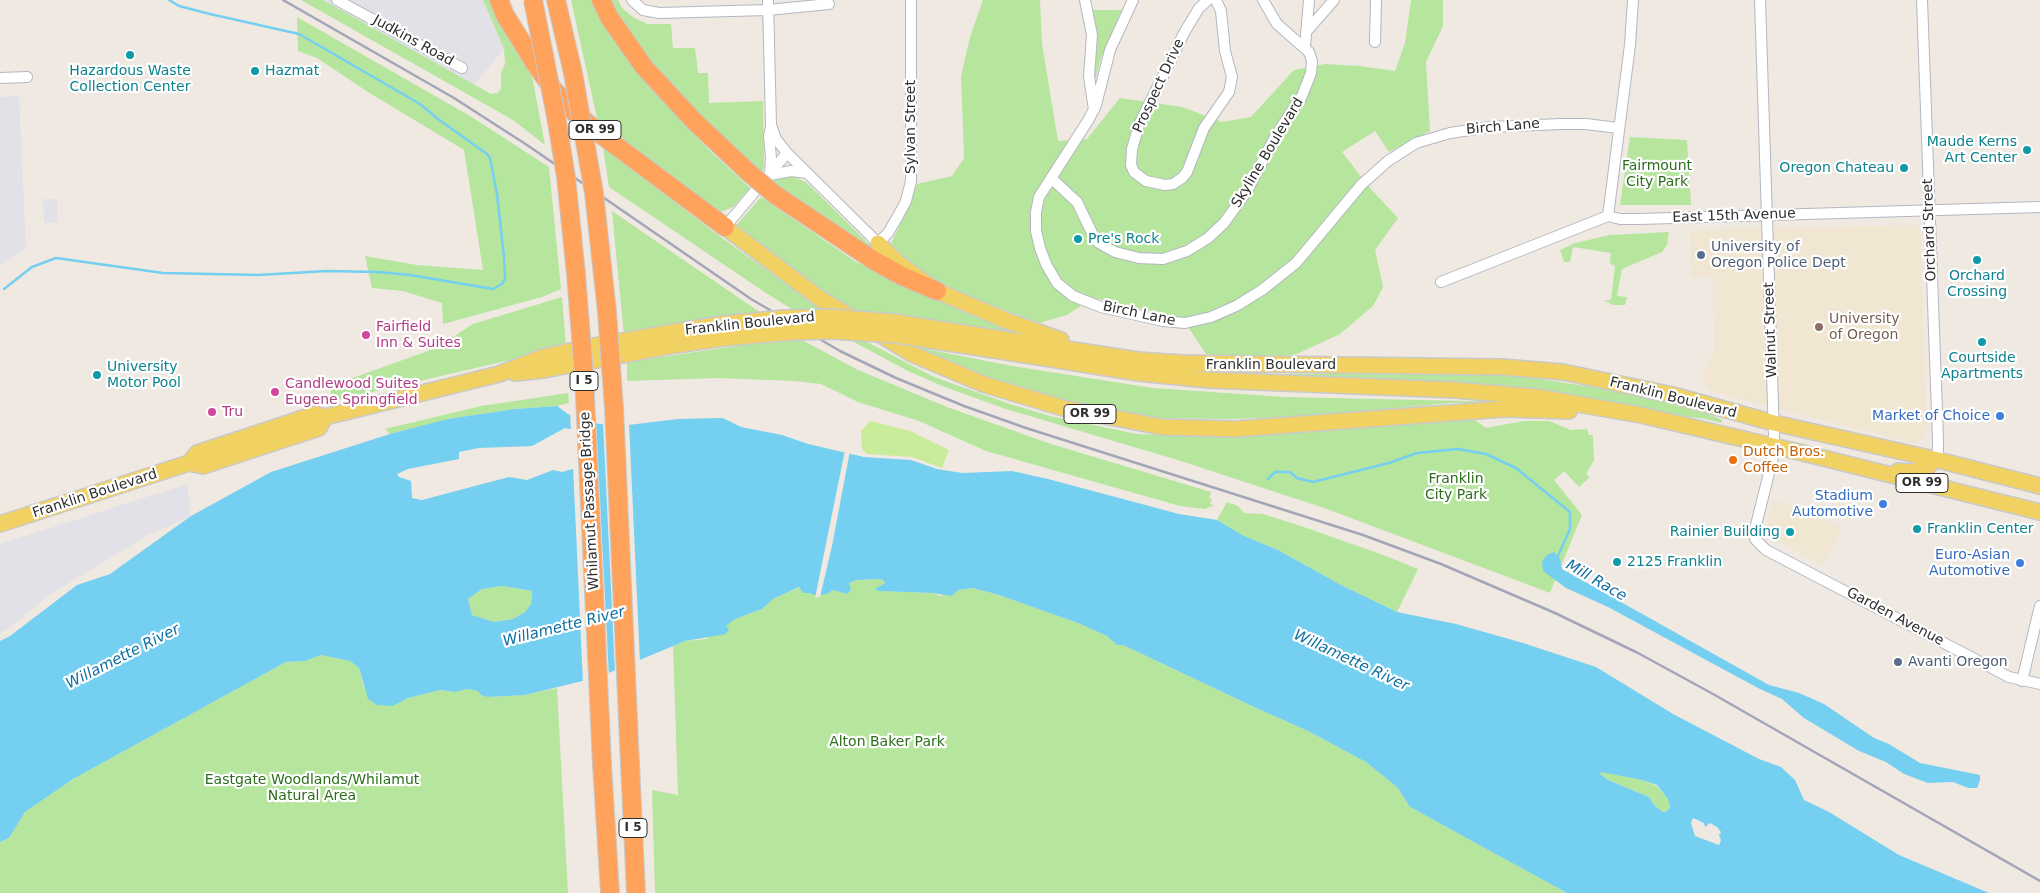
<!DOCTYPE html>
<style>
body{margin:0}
canvas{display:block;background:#efe9e1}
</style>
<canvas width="2040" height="893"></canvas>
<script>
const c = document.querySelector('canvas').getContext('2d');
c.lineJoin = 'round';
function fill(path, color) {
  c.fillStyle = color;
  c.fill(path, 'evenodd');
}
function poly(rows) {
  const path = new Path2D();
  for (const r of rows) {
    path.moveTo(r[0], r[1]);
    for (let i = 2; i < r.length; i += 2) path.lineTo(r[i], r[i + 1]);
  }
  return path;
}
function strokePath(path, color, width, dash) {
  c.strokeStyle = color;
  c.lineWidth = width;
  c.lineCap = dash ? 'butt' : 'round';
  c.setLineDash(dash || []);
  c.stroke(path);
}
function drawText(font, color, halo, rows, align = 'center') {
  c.font = font + ' "DejaVu Sans",sans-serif';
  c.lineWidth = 4.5;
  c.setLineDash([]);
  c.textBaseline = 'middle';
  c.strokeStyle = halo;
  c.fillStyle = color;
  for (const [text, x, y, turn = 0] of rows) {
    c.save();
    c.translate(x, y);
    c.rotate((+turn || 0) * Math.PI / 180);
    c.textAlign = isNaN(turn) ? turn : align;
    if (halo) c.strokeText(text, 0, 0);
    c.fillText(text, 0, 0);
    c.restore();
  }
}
fill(poly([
 [323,0,483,0,504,49,474,85],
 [19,96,26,248,0,266,0,97],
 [43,199,57,199,58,222,44,223],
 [187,484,191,516,148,535,46,597,9,629,0,633,0,544]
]), '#e3e1e8');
fill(poly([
 [1920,225,1927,430,1925,436,1920,440,1914,443,1709,391,1703,384,1703,375,1704,368,1714,351,1713,277,1691,277,1690,230],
 [1774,500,1842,527,1823,565,1766,535,1765,528]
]), '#f0e6d1');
fill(poly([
 [301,0,323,0,491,94,497,93,501,89,501,73,505,64,504,49,483,0,491,0,501,25,513,47,532,76,545,145,513,120],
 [571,0,594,0,634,67,666,105,708,149,750,188,733,207,718,213,599,127],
 [609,0,618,0,622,8,634,18,648,24,671,24,673,48,695,48,698,73,708,73,709,103,763,101,764,166,762,174,741,155,673,88,641,49],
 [983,0,1040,0,1042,44,1058,141,1087,139,1120,98,1182,107,1222,122,1251,117,1294,70,1325,64,1360,66,1395,71,1405,43,1411,0,1443,0,1443,26,1426,62,1430,131,1389,152,1375,131,1342,152,1369,187,1398,218,1375,250,1383,287,1373,306,1340,334,1297,354,1267,358,1206,354,1182,318,1093,298,1067,315,1039,323,961,293,916,269,891,243,909,207,917,184,952,176,964,158,961,76,970,37],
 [1092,10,1123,10,1101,58,1096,77,1093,77],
 [297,17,470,116,549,167,561,289,542,297,443,324,442,303,403,291,372,288,365,256,417,265,483,270,464,150,368,92,317,58,298,51],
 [1630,137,1687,140,1691,205,1620,205],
 [603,147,722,238,824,311,798,313,763,291,609,187],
 [791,176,806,182,878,253,791,198,772,182,775,179],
 [761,197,856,262,975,317,1016,332,1014,337,849,313,735,227],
 [612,211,764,315,624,336],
 [1669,232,1667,245,1662,252,1622,269,1617,296,1627,297,1625,305,1613,305,1604,300,1611,300,1615,266,1610,264,1611,253,1573,247,1570,262,1564,262,1560,250,1575,243,1610,235],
 [562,297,566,347,342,399,337,400,331,396,330,384,342,382,436,348,473,324],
 [802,340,858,370,947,407,1051,444,1211,492,1209,498,1212,499,1210,504,1214,505,1205,509,1180,506,986,451,919,421,858,402,821,384,795,381,718,378,627,381,627,362,743,345],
 [852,341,867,342,934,377,1010,404,1050,416,1137,434,1228,437,1475,420,1486,428,1524,421,1549,421,1571,430,1587,429,1589,435,1593,435,1594,460,1586,474,1590,477,1579,487,1564,471,1554,480,1582,515,1550,593,1327,509,1181,461,1006,409,942,386,908,371],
 [911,346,1012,366,1153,388,1284,397,1510,402,1450,403,1315,416,1230,419,1157,418,1073,403,1020,390,972,373],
 [1226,374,1466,374,1527,377,1611,390,1702,411,1722,420,1722,423,1700,418],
 [568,393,569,403,557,406,515,409,449,419,390,434,385,429,481,406],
 [1227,502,1238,506,1244,513,1263,514,1301,526,1386,556,1418,569,1397,612,1341,585,1278,550,1244,536,1217,520],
 [879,579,883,580,885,583,875,589,878,591,933,593,941,596,959,590,972,588,996,594,1078,623,1107,636,1117,645,1123,645,1252,706,1308,731,1366,762,1397,787,1410,807,1567,893,655,893,652,790,678,795,673,646,685,641,706,639,735,619,762,609,773,599,800,587,810,593,827,594,833,590,847,594,849,583,857,580],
 [502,586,532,591,531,604,525,612,513,619,494,622,472,615,468,599,482,589],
 [321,655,350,661,359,668,364,688,393,706,408,698,440,690,455,692,467,689,478,691,488,697,525,695,557,688,568,893,0,893,0,842,9,838,25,812,73,779,286,662,305,661],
 [1601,771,1642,780,1657,786,1668,799,1670,807,1666,812,1663,812,1654,805,1649,797,1608,780,1600,774]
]), '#b6e59e');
fill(poly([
 [870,421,910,431,949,450,942,468,912,457,867,454,862,449,861,431]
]), '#c9ec9a');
fill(poly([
 [557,406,568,414,591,423,620,426,678,419,723,418,741,427,782,435,808,444,864,457,911,460,937,469,962,473,1012,471,1048,479,1179,514,1217,520,1244,536,1278,550,1341,585,1397,612,1456,624,1523,643,1596,667,1673,714,1759,759,1781,767,1795,780,1804,800,1829,812,1899,855,1989,893,1567,893,1410,807,1397,787,1366,762,1308,731,1252,706,1123,645,1117,645,1107,636,1078,623,996,594,972,588,959,590,951,596,933,593,878,591,875,589,885,583,883,580,879,579,857,580,849,583,851,590,847,594,833,590,827,594,814,595,810,593,803,593,799,587,773,599,762,609,735,619,726,626,729,629,726,634,685,641,599,677,525,695,488,697,481,695,478,691,467,689,455,692,440,690,408,698,393,706,377,705,368,699,359,668,350,661,321,655,305,661,286,662,73,779,25,812,9,838,0,842,0,641,10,636,77,585,110,574,191,516,271,472,390,434,448,419,515,409],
 [565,428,587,433,580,467,562,472,553,470,527,480,509,477,422,500,412,498,411,481,399,477,397,474,408,469,459,459,459,452,479,448,532,446],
 [502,586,532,591,531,604,525,612,513,619,494,622,472,615,468,599,482,589],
 [1601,772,1642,780,1657,785,1668,799,1670,807,1666,812,1663,812,1654,805,1649,797,1608,780,1600,774],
 [1693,818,1704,823,1705,827,1710,823,1717,827,1721,832,1719,835,1721,840,1719,845,1695,836,1691,823],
 [1554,552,1560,559,1562,569,1769,685,1799,693,1824,704,1874,738,1889,744,1920,763,1980,775,1980,780,1977,788,1968,788,1953,782,1928,783,1904,774,1886,762,1859,751,1804,718,1782,699,1758,688,1608,607,1566,588,1543,571,1542,562,1547,555]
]), '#75cff0');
fill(poly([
 [570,412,596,421,609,676,583,684,573,466,578,465,584,454,585,435,571,432],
 [603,422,629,423,640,662,615,673],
 [845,450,850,451,832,546,820,597,815,598]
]), '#efe9e1');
strokePath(poly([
 [4,289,32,267,56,258,163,273,258,275,327,271,378,272,410,275,493,289,502,284,505,279,504,257,497,194,490,158,487,154,438,119,420,104,299,34,210,14,179,6,169,0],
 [1268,479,1275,472,1290,472,1297,478,1313,482,1389,463,1417,453,1458,449,1486,454,1516,468,1570,512,1570,529,1557,558]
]), '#75cff0', 2.5);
const street = poly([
 [337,0,462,68],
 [632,0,643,10,659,13,768,10,829,4],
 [768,0,771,125,776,139,787,153,878,243,888,233,898,216,906,201,911,181,911,0],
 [1085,0,1092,35,1089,76,1094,110],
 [1133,0,1110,50,1096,105,1089,119,1039,197,1036,212,1036,231,1040,248,1046,264,1057,283,1073,296,1101,307,1163,321,1185,323,1211,317,1236,306,1262,290,1296,263,1361,185,1388,161,1416,143,1450,133,1490,127,1561,124,1586,124,1618,128],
 [1208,0,1199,8,1184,33,1139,125,1132,149,1131,165,1134,172,1146,181,1165,185,1173,184,1182,178,1187,172,1204,128,1229,92,1232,77,1225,51,1221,11,1216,0],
 [1760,0,1774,436,1773,457,1755,529,1755,539,1766,550,2009,677,2040,684],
 [1922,0,1938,440,1938,451,1934,459],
 [1306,32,1334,0],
 [1375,42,1376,0],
 [1305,47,1309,0],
 [0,78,27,77],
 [770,174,771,158,769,136,771,127],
 [770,175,791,171,807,173],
 [1051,178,1077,202,1095,239,1099,243,1115,252,1139,258,1163,259,1187,251,1208,238,1224,223,1247,191,1276,135,1302,96,1311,73,1312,61,1309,52,1277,24,1263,0],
 [1608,216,1630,45,1633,0],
 [725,227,787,153],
 [1441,282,1608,216,1620,219,1639,219,2040,207],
 [2022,681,2040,606]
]);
const primary = poly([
 [725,227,819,298,856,320],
 [878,243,898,263,937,291,1005,320,1061,340],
 [876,332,912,354,983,384,1063,408,1162,427,1235,429,1504,409,1569,411],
 [1015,341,1138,360,1183,363,1502,367,1563,372,1673,395,1774,423,1934,459,2040,486],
 [1013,353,1139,373,1208,380,1455,390,1537,397,1641,415,1803,453,2040,512],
 [515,373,544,370,676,345],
 [189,463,203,466,319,428,325,417],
 [1898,471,1908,472,1921,470,1929,466,1934,459],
 [0,524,189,463,197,453,315,414,325,417,499,374,543,357,588,347,674,332]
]);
const highway = poly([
 [499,0,505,15,534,62,553,89,573,111,599,133,725,227],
 [556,0,573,73],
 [601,0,609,17,644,67,694,121,747,171],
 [774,194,873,260,902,276,937,291],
 [630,764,636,893],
 [602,765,610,893]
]);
strokePath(street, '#b4b7c1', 12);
strokePath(primary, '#c9c9c9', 18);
strokePath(highway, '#c9c9c9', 20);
strokePath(street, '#fff', 10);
strokePath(primary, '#f2d163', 15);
strokePath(highway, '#ffa35c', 18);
strokePath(poly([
 [283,0,454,98,527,145,751,299,840,351,896,378,964,406,1026,428,1363,535,1441,564,1555,613,1638,653,1713,694,2040,881]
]), '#a3a6b8', 2.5);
const primaryBridge = poly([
 [674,332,722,324,784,318,831,317,894,322,1015,341],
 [676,345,724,338,793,332,832,331,896,335,1013,353]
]);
const highwayBridge = poly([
 [533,0,556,116,566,177,576,274,584,375,602,765],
 [573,73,594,193,607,312,614,408,630,764],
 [747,171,774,194]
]);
strokePath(primaryBridge, '#c9c9c9', 18, []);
strokePath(highwayBridge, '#c9c9c9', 20, []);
strokePath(primaryBridge, '#f2d163', 15);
strokePath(highwayBridge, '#ffa35c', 18);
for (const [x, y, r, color] of [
 [130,55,5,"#0f9aa8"],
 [255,71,5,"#0f9aa8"],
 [2027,150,5,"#0f9aa8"],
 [1904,168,5,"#0f9aa8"],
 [1078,239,5,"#0f9aa8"],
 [1701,255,5,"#5c6f8a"],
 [1977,260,5,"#0f9aa8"],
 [1819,327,5,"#8d6e63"],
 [366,335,5,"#d1479c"],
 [1982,342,5,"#0f9aa8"],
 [97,375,5,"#0f9aa8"],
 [275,392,5,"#d1479c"],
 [212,412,5,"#d1479c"],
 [2000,416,5,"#3f7fe0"],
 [1733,460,5,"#e8710a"],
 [1883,504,5,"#3f7fe0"],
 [1917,529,5,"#0f9aa8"],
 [1790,532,5,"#0f9aa8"],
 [1617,562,5,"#0f9aa8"],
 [2020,563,5,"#3f7fe0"],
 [1898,662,5,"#5c6f8a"]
]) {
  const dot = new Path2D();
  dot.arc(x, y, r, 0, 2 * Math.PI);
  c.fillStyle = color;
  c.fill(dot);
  strokePath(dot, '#fff', 2);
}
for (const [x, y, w] of [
 [595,130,52],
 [584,381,28],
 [1090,414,52],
 [1922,483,52],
 [633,828,28]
]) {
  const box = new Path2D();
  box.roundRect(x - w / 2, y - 9.5, w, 19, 4);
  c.fillStyle = '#fff';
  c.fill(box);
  strokePath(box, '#2e2e2e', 1);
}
drawText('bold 12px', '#2e2e2e', null, [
 ["OR 99",595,130],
 ["I 5",584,381],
 ["OR 99",1090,414],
 ["OR 99",1922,483],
 ["I 5",633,828]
]);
drawText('14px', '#2e2e2e', '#fff', [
 ["Judkins Road",413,41,29],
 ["Prospect Drive",1159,86,-65],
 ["Sylvan Street",911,127,-90],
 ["Birch Lane",1503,127,-5],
 ["Skyline Boulevard",1268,153,-59],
 ["East 15th Avenue",1734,216,-2],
 ["Orchard Street",1930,230,-92],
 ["Birch Lane",1139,314,12],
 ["Franklin Boulevard",750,324,-6],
 ["Walnut Street",1771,330,-92],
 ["Franklin Boulevard",1271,365],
 ["Franklin Boulevard",1673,398,14],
 ["Franklin Boulevard",95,494,-18],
 ["Whilamut Passage Bridge",590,501,-93],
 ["Garden Avenue",1895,617,28]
]);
drawText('14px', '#0d838f', '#fff', [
 ["Hazardous Waste",130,71,"center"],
 ["Collection Center",130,87,"center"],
 ["Hazmat",265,71],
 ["Maude Kerns",2017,142,"right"],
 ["Art Center",2017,158,"right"],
 ["Oregon Chateau",1894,168,"right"],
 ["Pre's Rock",1088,239],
 ["Orchard",1977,276,"center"],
 ["Crossing",1977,292,"center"],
 ["Courtside",1982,358,"center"],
 ["Apartments",1982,374,"center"],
 ["University",107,367],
 ["Motor Pool",107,383],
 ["Franklin Center",1927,529],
 ["Rainier Building",1780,532,"right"],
 ["2125 Franklin",1627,562]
], 'left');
drawText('14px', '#2c6e1b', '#fff', [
 ["Fairmount",1657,166],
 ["City Park",1657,182],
 ["Franklin",1456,479],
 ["City Park",1456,495],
 ["Alton Baker Park",887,742],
 ["Eastgate Woodlands/Whilamut",312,780],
 ["Natural Area",312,796]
]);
drawText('14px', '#4e5e75', '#fff', [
 ["University of",1711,247],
 ["Oregon Police Dept",1711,263],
 ["Avanti Oregon",1908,662]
], 'left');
drawText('14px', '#785e54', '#fff', [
 ["University",1829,319],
 ["of Oregon",1829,335]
], 'left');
drawText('14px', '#b23c85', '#fff', [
 ["Fairfield",376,327],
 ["Inn & Suites",376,343],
 ["Candlewood Suites",285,384],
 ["Eugene Springfield",285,400],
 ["Tru",222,412]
], 'left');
drawText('14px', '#366cbe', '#fff', [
 ["Market of Choice",1990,416],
 ["Stadium",1873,496],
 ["Automotive",1873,512],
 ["Euro-Asian",2010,555],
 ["Automotive",2010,571]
], 'right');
drawText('14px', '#c56008', '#fff', [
 ["Dutch Bros.",1743,452],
 ["Coffee",1743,468]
], 'left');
drawText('italic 15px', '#0d6fa3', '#fff', [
 ["Mill Race",1596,581,30],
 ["Willamette River",564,627,-14],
 ["Willamette River",123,657,-27],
 ["Willamette River",1351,661,25]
]);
</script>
